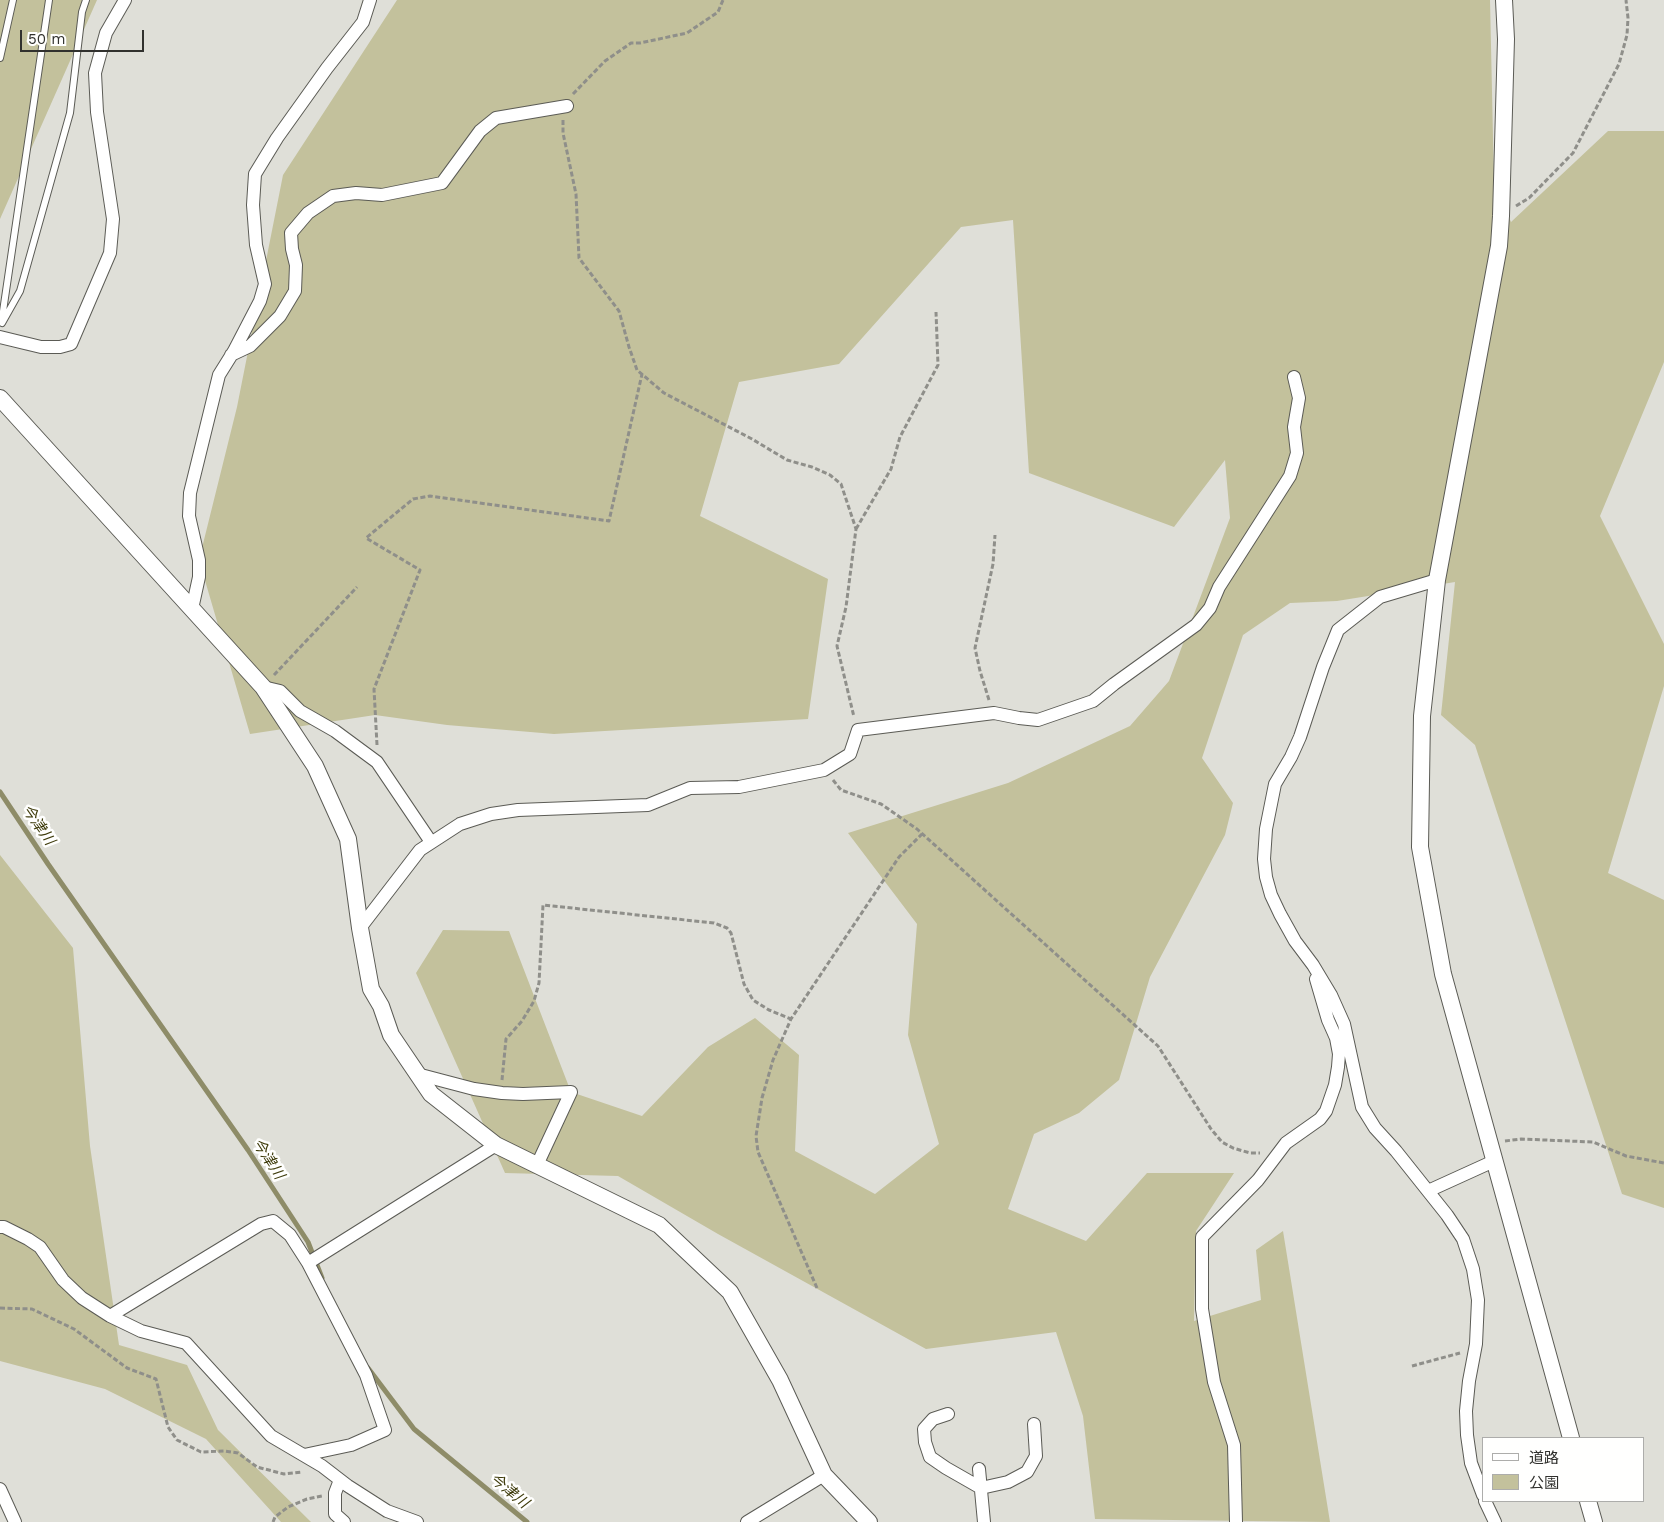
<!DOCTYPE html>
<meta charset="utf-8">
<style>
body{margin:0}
#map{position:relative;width:1664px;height:1522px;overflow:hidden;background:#dfdfd8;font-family:"Work Sans","Noto Sans JP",sans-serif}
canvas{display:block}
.legend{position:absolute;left:1482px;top:1437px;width:162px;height:65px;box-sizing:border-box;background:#fffffe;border:1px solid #adadab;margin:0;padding:6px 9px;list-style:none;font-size:15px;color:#31312e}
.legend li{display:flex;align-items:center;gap:10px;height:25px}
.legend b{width:25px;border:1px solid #adadab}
.scale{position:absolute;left:20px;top:30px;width:124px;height:22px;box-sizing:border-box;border:2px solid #31312e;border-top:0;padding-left:6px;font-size:15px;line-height:18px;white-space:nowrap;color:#31312e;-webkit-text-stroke:4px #fffffe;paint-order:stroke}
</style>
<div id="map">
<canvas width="1664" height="1522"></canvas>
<ul class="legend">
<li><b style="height:6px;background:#fff"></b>道路</li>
<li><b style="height:14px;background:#c3c19c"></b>公園</li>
</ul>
<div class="scale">50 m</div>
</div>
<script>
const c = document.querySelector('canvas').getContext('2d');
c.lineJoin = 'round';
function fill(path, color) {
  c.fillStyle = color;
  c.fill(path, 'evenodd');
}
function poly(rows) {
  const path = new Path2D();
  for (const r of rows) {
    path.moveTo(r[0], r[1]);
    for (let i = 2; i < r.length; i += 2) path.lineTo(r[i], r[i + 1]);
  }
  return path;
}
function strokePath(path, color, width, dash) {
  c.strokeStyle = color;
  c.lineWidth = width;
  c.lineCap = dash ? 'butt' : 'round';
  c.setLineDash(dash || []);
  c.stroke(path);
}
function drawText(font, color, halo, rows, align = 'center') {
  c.font = font + ' "Work Sans","Noto Sans JP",sans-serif';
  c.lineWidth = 5;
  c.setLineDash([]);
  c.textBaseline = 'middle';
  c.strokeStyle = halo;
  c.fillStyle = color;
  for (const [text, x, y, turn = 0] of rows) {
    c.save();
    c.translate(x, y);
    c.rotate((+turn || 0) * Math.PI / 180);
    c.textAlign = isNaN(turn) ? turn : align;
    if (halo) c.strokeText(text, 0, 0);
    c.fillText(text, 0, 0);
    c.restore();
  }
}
fill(poly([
 [0,0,97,0,0,219],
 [397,0,1490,0,1494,183,1511,222,1608,131,1664,131,1664,362,1600,516,1664,644,1664,686,1608,873,1664,900,1664,1208,1622,1194,1475,745,1441,715,1455,582,1337,601,1290,603,1243,635,1202,758,1233,803,1225,835,1150,977,1119,1080,1079,1113,1034,1134,1008,1209,1086,1241,1147,1173,1234,1173,1196,1231,1194,1321,1261,1300,1256,1250,1283,1231,1330,1522,1095,1519,1083,1416,1056,1332,926,1349,718,1234,618,1176,505,1173,416,973,443,930,509,931,571,1092,642,1116,708,1047,755,1018,799,1055,795,1151,875,1194,939,1144,908,1035,917,924,848,833,1008,783,1130,726,1169,681,1230,518,1225,460,1174,527,1029,473,1013,220,961,227,839,364,739,382,700,516,828,579,808,719,554,734,447,725,375,715,250,734,199,560,237,407,283,175],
 [0,855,73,948,90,1146,119,1345,187,1365,218,1430,311,1522,281,1522,206,1439,105,1389,0,1361]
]), '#c3c19c');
strokePath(poly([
 [0,792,48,864,248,1150,308,1242,322,1278],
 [368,1368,414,1429,527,1522]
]), '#8e8c68', 5);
const service = poly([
 [0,58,13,0],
 [2,318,49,0],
 [2,323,20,291,70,113,82,12,86,0]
]);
const minor = poly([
 [0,337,41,347,60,347,71,344,110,253,113,219,97,112,95,73,106,33,125,0],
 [231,355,250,346,280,316,295,291,296,265,292,249,291,233,308,213,333,196,356,193,382,195,442,183,480,131,496,118,567,106],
 [1437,580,1380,597,1338,630,1323,667,1300,737,1291,757,1275,784,1266,829,1264,859,1266,877,1271,895,1280,914,1295,941,1313,965,1331,995,1344,1024,1362,1107,1375,1128,1396,1151,1447,1215,1463,1239,1473,1269,1478,1300,1476,1344,1469,1381,1466,1411,1467,1435,1471,1463,1483,1495],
 [192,609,199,577,199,560,189,516,190,493,219,375,234,351,260,301,265,284,256,245,253,205,255,174,277,138,327,68,363,22,370,0],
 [263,687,280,691,300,711,335,731,377,762,431,842],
 [360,928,420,850,460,824,491,814,518,810,648,805,690,788,739,787,824,770,850,754,858,730,994,713,1019,718,1038,720,1093,701,1114,684,1196,625,1210,608,1219,587,1290,476,1297,453,1294,427,1299,398,1294,377],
 [417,1074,474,1089,502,1093,523,1094,571,1092,537,1165],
 [1428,1191,1494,1161],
 [0,1227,4,1227,28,1239,40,1247,63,1280,82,1298,110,1316,141,1331,186,1343,271,1436,322,1466,348,1486,387,1511,417,1522],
 [308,1263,496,1145],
 [110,1316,261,1224,273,1221,290,1235,308,1263,366,1375,385,1430,351,1445,304,1455],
 [948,1414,933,1419,924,1429,925,1442,930,1457,946,1468,981,1488,1008,1482,1027,1472,1036,1456,1034,1424],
 [979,1469,984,1522],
 [340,1480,335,1493,335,1514,344,1522],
 [0,1489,15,1522],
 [1485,1501,1495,1522],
 [747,1522,824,1475],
 [1236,1522,1234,1445,1214,1382,1202,1309,1202,1237,1258,1180,1286,1143,1320,1119,1326,1111,1335,1085,1338,1067,1339,1054,1336,1038,1328,1020,1316,979]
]);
const tertiary = poly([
 [1504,0,1506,39,1501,216,1499,246,1437,580,1422,716,1420,847,1443,974,1571,1438],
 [0,398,263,687,315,766,348,839,360,928,371,989,381,1006,391,1035,431,1094,496,1145,659,1225,730,1292,780,1380,824,1475,869,1522],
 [1588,1501,1594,1522]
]);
strokePath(service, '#5b5b55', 8);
strokePath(minor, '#5b5b55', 14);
strokePath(tertiary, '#5b5b55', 18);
strokePath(poly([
 [573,94,605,61,631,43,640,43,687,33,718,12,723,0],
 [563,120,563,133,576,194,579,258,619,311,629,347,637,370,664,393,752,439,787,460,812,467,830,475,841,484,856,529,846,607,837,646,854,717],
 [1516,206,1529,198,1573,153,1619,64,1627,35,1628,18,1626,0],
 [856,529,891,469,900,437,938,365,936,312],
 [274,675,357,587],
 [989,700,980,671,975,648,993,564,995,535],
 [377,745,374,689,420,570,366,538,413,499,430,496,609,521,642,374],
 [833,780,841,790,881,804,917,829,1158,1046,1211,1129,1222,1142,1233,1148,1250,1153,1260,1153],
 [502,1080,506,1039,522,1021,534,1001,539,983,543,905,714,923,727,928,731,933,744,984,753,1000,769,1010,791,1019],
 [1505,1141,1521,1139,1593,1142,1626,1156,1664,1163],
 [817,1288,758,1152,756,1136,762,1098,773,1060,791,1019,899,857,922,834],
 [0,1308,32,1309,74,1329,127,1368,156,1379,168,1427,177,1440,201,1452,225,1451,238,1453,257,1467,284,1474,302,1472],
 [1412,1366,1460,1353],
 [273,1522,275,1517,288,1507,307,1499,322,1496]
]), '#8f8f8a', 3, [5, 2.5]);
strokePath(service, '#fff', 6);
strokePath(minor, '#fff', 12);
strokePath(tertiary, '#fff', 16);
drawText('italic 15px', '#3f3c0c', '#fffffe', [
 ["今津川",38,825,55],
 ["今津川",268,1159,57],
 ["今津川",509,1491,39]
]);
</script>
